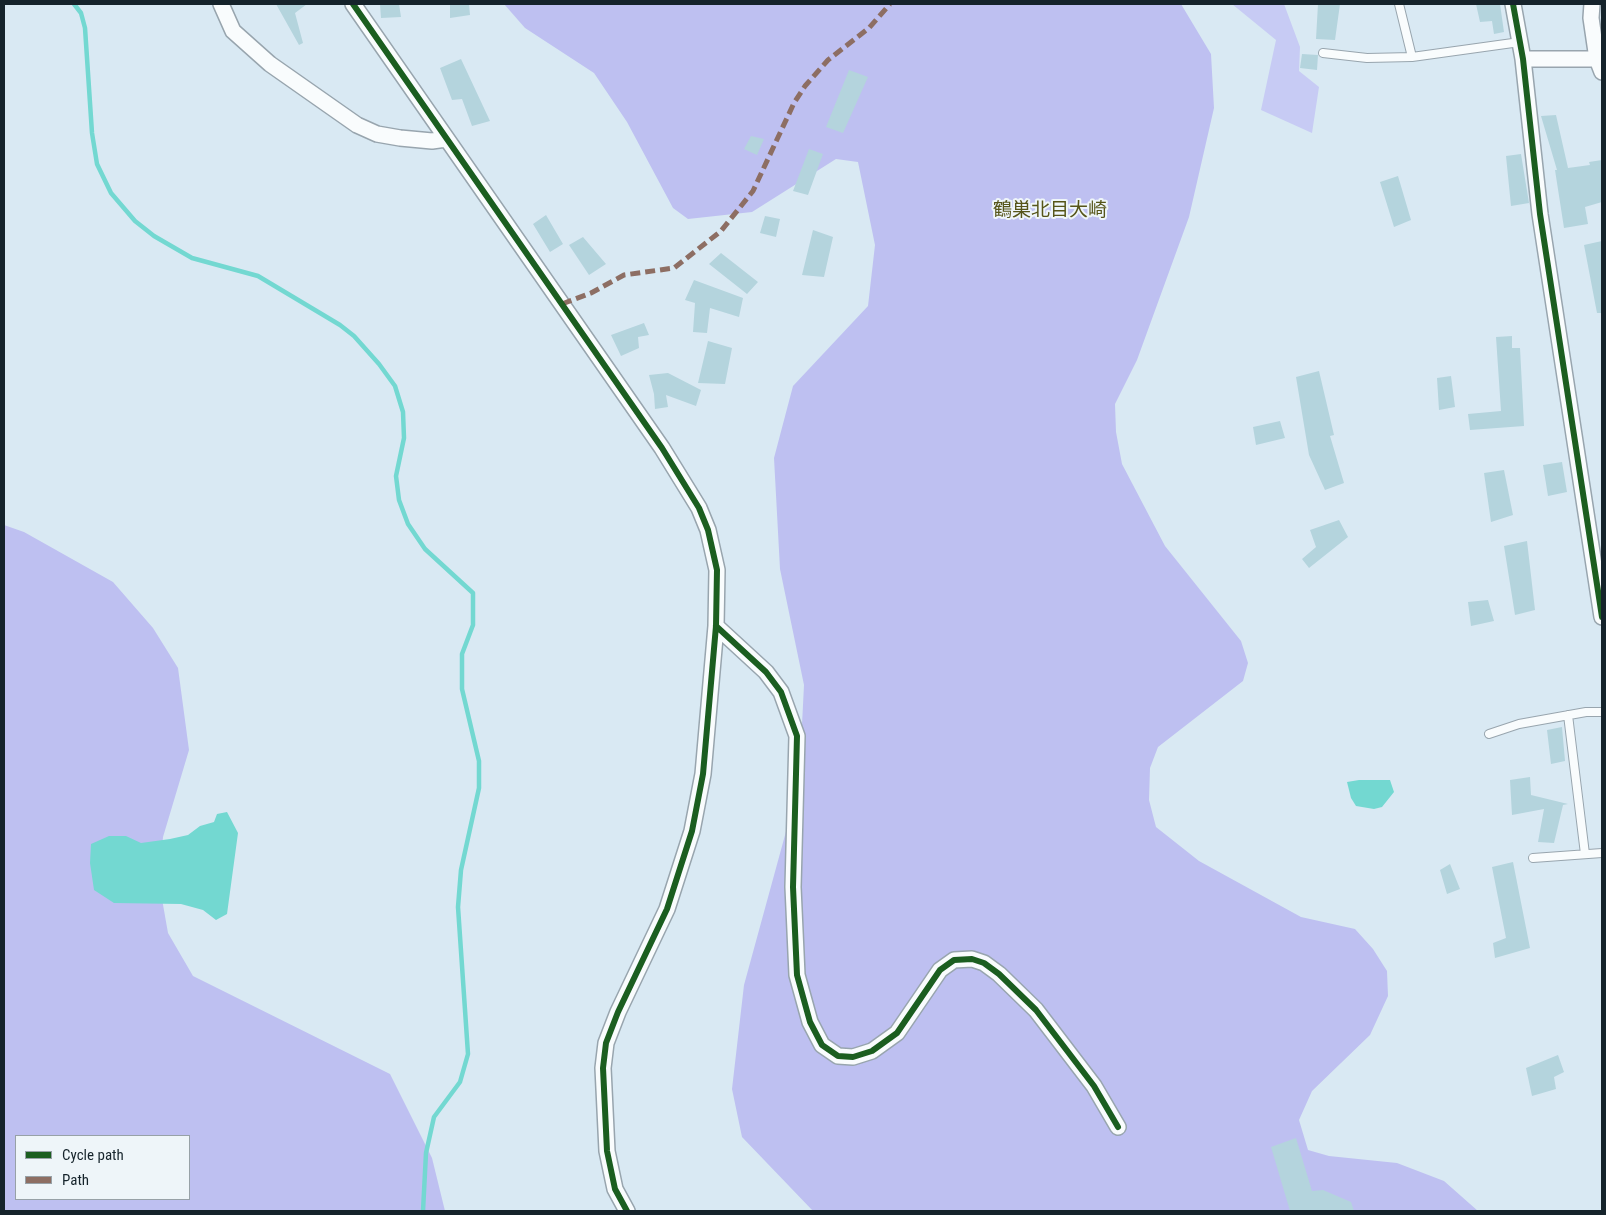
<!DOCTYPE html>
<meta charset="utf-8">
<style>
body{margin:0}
#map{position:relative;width:1606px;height:1215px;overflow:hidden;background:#d9e9f3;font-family:"Roboto Condensed",sans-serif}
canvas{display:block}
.frame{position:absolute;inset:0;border:5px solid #15232b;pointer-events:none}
.legend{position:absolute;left:15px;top:1135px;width:175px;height:65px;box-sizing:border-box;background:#eef5f9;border:1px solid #97a1a7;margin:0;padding:6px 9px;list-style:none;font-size:15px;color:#15232b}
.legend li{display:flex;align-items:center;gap:10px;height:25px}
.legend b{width:25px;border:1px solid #97a1a7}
</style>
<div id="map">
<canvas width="1606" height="1215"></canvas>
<div class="frame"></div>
<ul class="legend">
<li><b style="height:6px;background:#1b5e20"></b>Cycle path</li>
<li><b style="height:6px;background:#8d6e63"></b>Path</li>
</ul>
</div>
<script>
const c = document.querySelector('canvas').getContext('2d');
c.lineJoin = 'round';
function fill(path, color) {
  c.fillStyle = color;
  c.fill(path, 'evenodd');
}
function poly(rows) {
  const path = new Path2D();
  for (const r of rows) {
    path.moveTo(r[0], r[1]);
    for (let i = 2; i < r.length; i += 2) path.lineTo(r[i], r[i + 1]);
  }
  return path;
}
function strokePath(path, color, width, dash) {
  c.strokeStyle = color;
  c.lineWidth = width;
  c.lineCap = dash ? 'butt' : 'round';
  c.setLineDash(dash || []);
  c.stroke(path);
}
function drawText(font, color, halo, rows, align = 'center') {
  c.font = font + ' "Roboto Condensed","Noto Sans JP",sans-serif';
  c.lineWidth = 4;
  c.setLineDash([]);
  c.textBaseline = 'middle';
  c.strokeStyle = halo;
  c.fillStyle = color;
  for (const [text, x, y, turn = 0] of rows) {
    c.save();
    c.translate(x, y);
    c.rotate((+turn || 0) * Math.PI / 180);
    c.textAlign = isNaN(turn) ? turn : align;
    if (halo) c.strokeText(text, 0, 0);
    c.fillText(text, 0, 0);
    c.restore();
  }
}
fill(poly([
 [1232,4,1284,4,1300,47,1299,71,1319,87,1312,133,1261,110,1276,40]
]), '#c7cbf4');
fill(poly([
 [504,4,1181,4,1211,54,1214,108,1189,217,1137,360,1115,404,1116,432,1122,464,1165,546,1241,641,1248,663,1243,681,1158,747,1150,768,1149,800,1156,827,1199,861,1301,917,1355,929,1373,949,1387,971,1388,996,1370,1035,1312,1091,1299,1120,1308,1150,1329,1156,1397,1163,1444,1181,1478,1211,813,1211,742,1137,732,1089,744,985,799,784,804,685,780,569,774,458,793,386,868,306,875,245,858,162,836,159,752,212,688,219,673,208,627,122,594,73,525,28],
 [4,525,24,532,113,582,153,628,178,668,189,750,163,837,159,882,168,933,193,976,390,1074,432,1158,445,1211,4,1211],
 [16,1136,189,1136,189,1199,16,1199]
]), '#bec0f1');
fill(poly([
 [1359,780,1390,780,1394,792,1382,807,1374,809,1356,806,1351,798,1347,782],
 [227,812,238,833,227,914,216,920,203,910,181,904,114,903,94,890,90,863,91,844,109,836,126,836,141,843,170,839,188,835,200,826,214,822,217,814]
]), '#73d8d1');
strokePath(poly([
 [74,4,81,13,85,28,92,133,97,164,111,193,135,221,154,236,192,258,258,276,340,325,354,336,379,364,395,386,403,412,404,438,396,476,399,500,408,524,425,549,473,593,473,625,462,654,462,689,479,761,479,788,461,870,458,907,468,1054,460,1082,434,1117,426,1153,423,1211]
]), '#73d8d1', 4.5);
fill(poly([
 [276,4,307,4,295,13,303,43,299,45],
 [380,4,399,4,401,17,381,18],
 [450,4,469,4,470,15,450,18],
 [1318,4,1340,4,1335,40,1316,39],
 [1476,4,1500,4,1504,32,1494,34,1492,21,1480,22],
 [1302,54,1318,55,1317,70,1300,68],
 [461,59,490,121,472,126,462,99,452,100,440,68],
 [849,70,868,77,843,133,826,127],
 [1556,115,1568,168,1590,165,1589,162,1602,160,1602,202,1585,207,1588,224,1564,228,1555,170,1557,170,1541,116],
 [751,136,764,139,757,155,744,149],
 [809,149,823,154,808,195,793,191],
 [1521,154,1529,203,1511,206,1506,156],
 [1398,176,1411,220,1394,227,1380,182],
 [546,215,563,244,550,252,533,224],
 [765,216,780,219,776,237,760,233],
 [813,230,833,237,824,277,802,275],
 [583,237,606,264,589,275,569,245],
 [1602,241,1602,313,1597,313,1584,245],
 [721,253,758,282,747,294,709,264],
 [694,280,743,298,739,317,710,308,707,333,693,332,695,303,685,300],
 [644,323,649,335,638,337,639,348,621,356,611,335],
 [1512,336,1512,348,1520,348,1524,426,1470,430,1468,414,1501,411,1496,337],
 [708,341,732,348,725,384,698,383],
 [1319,371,1334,435,1330,436,1344,483,1325,490,1309,455,1296,377],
 [668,373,701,390,696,406,666,395,668,407,655,409,654,394,649,375],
 [1451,376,1455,407,1439,410,1437,378],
 [1280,421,1285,438,1256,445,1253,427],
 [1562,462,1567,492,1548,496,1543,465],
 [1504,470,1513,515,1491,522,1484,473],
 [1339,520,1348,537,1309,568,1302,559,1316,547,1310,530],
 [1527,541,1535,610,1515,615,1504,546],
 [1488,600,1494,621,1471,626,1468,602],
 [1562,727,1565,761,1551,764,1547,730],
 [1530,777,1531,795,1568,804,1563,805,1554,843,1538,842,1544,809,1512,815,1510,780],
 [1513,862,1530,948,1495,958,1493,943,1506,938,1492,867],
 [1450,864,1460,889,1447,894,1440,870],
 [1558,1055,1564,1072,1554,1077,1556,1089,1532,1096,1526,1068],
 [1296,1138,1312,1191,1323,1190,1351,1202,1354,1211,1290,1211,1271,1147]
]), '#b4d4dd');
const lane = poly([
 [1399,4,1412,57],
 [1323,53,1367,58,1412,57,1520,42],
 [1568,715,1585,854],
 [1489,734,1519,724,1586,712,1602,712],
 [1533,858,1602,853]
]);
const street = poly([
 [221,4,233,31,270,64,357,125,377,134,400,138,432,141,446,139],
 [353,4,662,448,699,508,708,530,717,570,716,626,703,774,692,831,667,909,618,1012,606,1043,603,1068,607,1151,615,1189,627,1211],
 [1513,4,1523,59,1540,214,1602,617],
 [1592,4,1591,18,1597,59,1602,72],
 [1523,59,1602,59],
 [716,626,766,672,781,692,797,736,793,887,797,975,810,1022,822,1045,838,1056,853,1057,872,1051,897,1033,940,970,954,960,972,959,984,963,999,974,1036,1010,1094,1086,1118,1127]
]);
strokePath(lane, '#98a5ae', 10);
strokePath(street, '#98a5ae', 18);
strokePath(lane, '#f9fcfd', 8);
strokePath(street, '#f9fcfd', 15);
strokePath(poly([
 [562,304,591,293,624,275,674,268,721,231,753,191,794,103,805,86,828,60,869,28,890,4]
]), '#8d6e63', 5, [10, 5]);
strokePath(poly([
 [353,4,662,448,699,508,708,530,717,570,716,626,703,774,692,831,667,909,618,1012,606,1043,603,1068,607,1151,615,1189,627,1211],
 [1513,4,1523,59,1540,214,1602,617],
 [716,626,766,672,781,692,797,736,793,887,797,975,810,1022,822,1045,838,1056,853,1057,872,1051,897,1033,940,970,954,960,972,959,984,963,999,974,1036,1010,1094,1086,1118,1127]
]), '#1b5e20', 6);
drawText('19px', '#565519', '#eef5f9', [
 ["鶴巣北目大崎",1050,211]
]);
</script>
